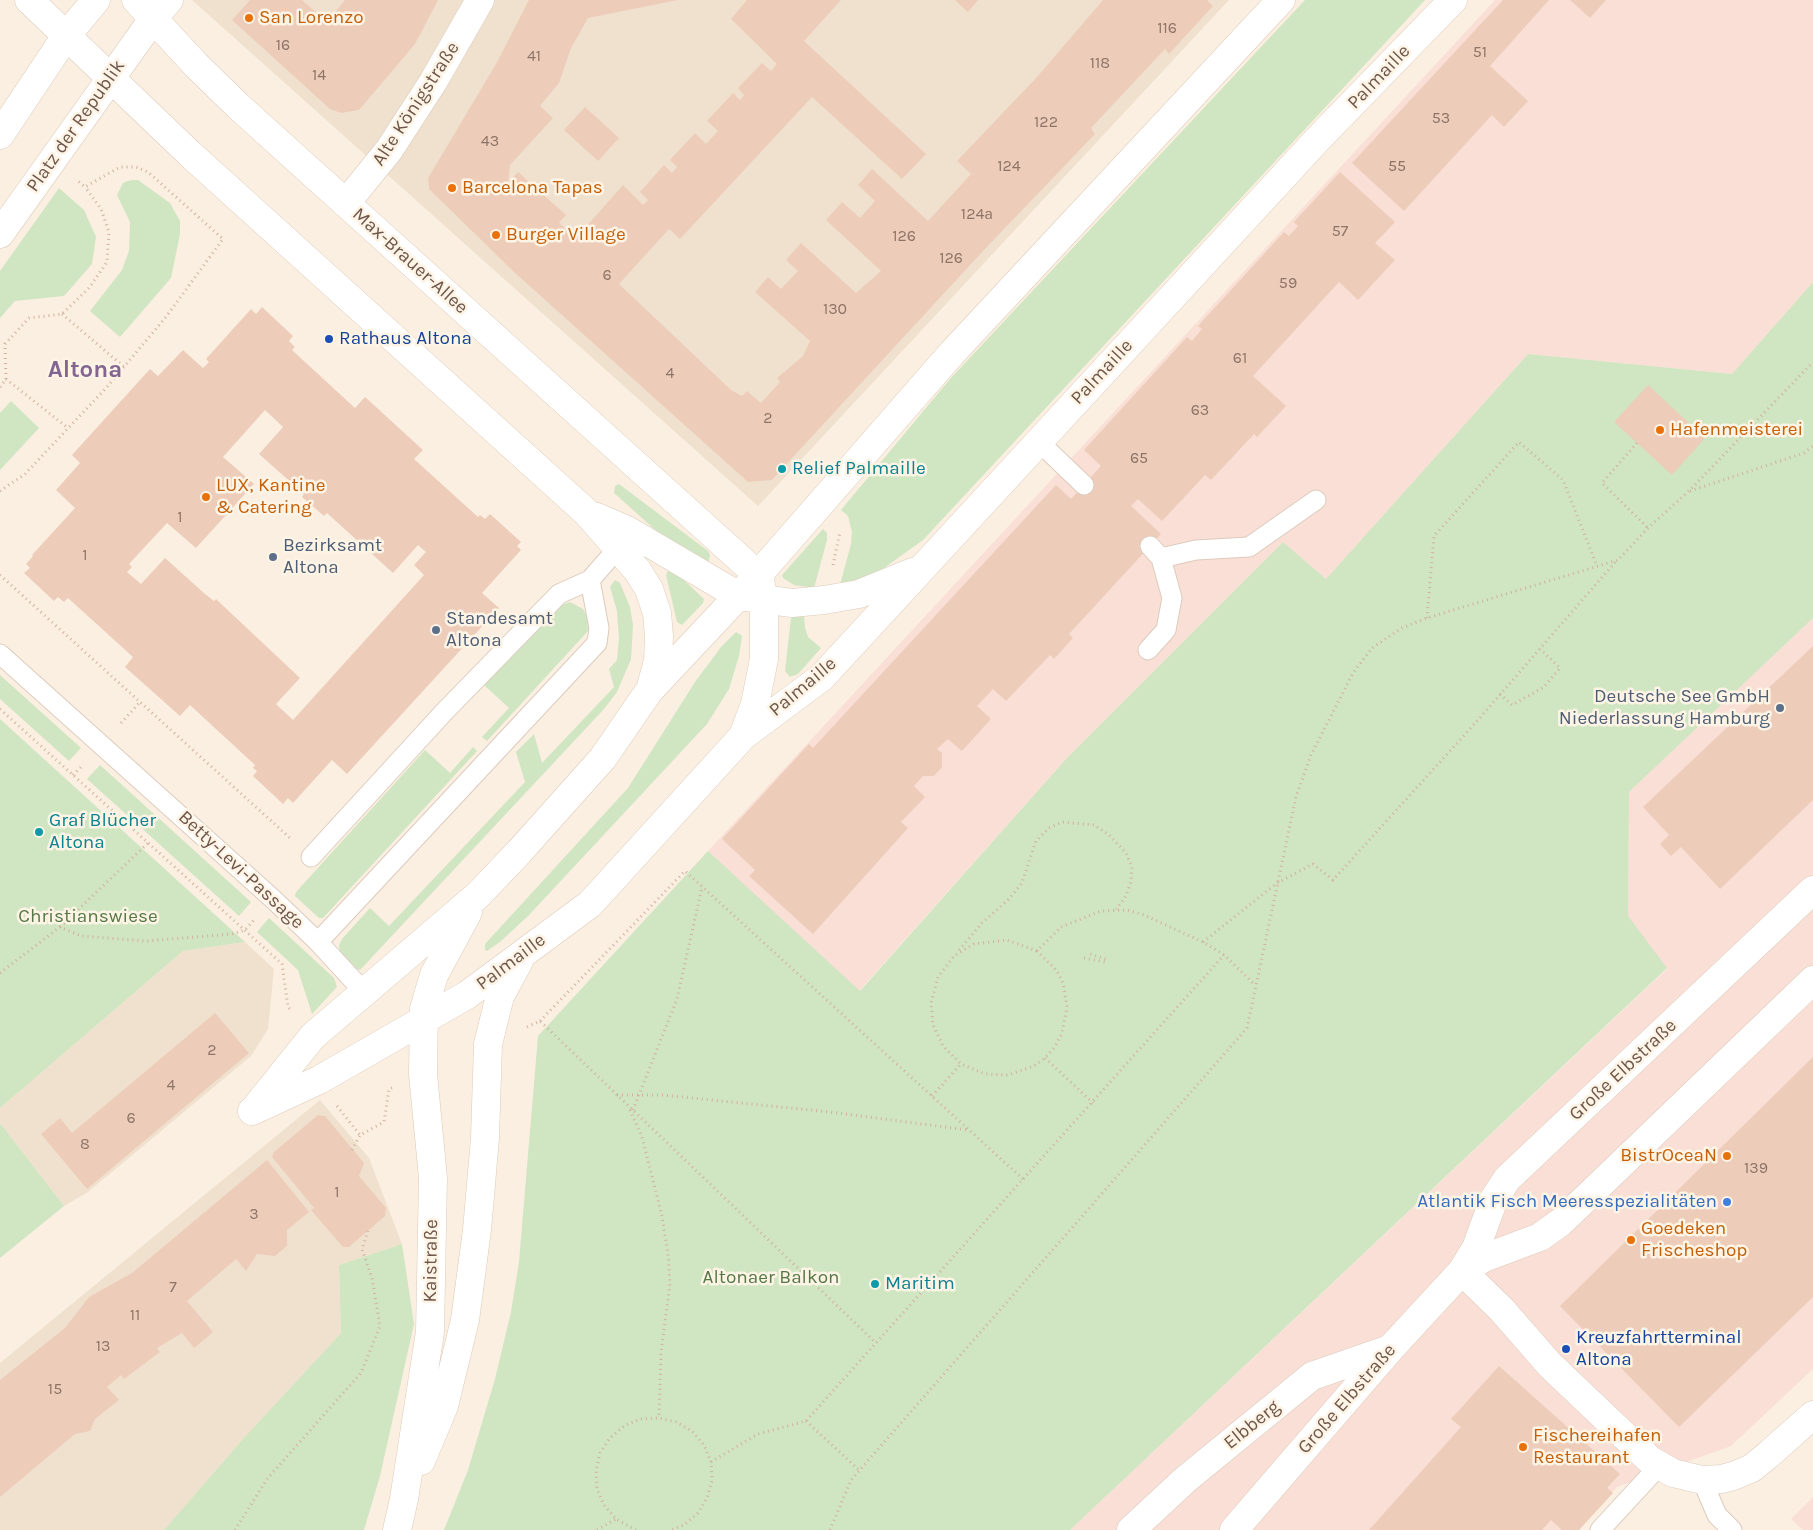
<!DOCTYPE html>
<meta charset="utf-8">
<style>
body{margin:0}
canvas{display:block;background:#faefe0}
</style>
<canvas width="1813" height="1530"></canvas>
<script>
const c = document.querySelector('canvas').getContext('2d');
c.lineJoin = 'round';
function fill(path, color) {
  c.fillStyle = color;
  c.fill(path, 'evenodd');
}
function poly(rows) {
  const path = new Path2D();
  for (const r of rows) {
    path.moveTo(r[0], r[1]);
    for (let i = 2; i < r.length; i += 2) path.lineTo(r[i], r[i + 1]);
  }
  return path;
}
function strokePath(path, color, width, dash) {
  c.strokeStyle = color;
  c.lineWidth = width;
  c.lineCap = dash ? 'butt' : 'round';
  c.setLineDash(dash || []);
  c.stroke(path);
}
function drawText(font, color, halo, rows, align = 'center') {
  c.font = font + ' Karla,sans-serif';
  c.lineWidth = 5;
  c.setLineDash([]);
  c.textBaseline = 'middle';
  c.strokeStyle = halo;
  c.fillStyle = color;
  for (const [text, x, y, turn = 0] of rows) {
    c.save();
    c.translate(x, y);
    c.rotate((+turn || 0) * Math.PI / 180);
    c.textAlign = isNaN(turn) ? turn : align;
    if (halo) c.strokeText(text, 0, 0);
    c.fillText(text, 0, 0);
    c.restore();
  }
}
fill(poly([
 [192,0,1229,0,758,506],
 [245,942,274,969,268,1029,251,1056,88,1192,64,1206,0,1123,0,1108,183,951],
 [320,1100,369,1158,402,1244,339,1265,341,1333,242,1440,164,1530,0,1530,0,1363]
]), '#f0e1cf');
fill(poly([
 [1495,0,1813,0,1813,282,1732,374,1528,354,1326,579,1283,542,1066,759,859,991,708,851],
 [1813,618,1813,1369,1731,1446,1617,1487,1579,1530,1070,1530,1667,969,1628,917,1629,792],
 [1813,1497,1813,1530,1803,1530,1791,1519]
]), '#f9dfd5');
fill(poly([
 [1305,0,1425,0,923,540,884,568,858,580,840,585,851,544,852,532,848,516,841,510,950,379],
 [131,180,138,180,170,203,180,221,180,234,171,278,120,337,90,311,122,270,129,251,130,222,117,195,123,183],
 [59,188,84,210,96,237,92,264,64,296,15,301,0,318,0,271],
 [1813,282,1813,618,1629,792,1628,916,1667,968,1070,1530,444,1530,468,1470,495,1379,511,1312,519,1262,538,1036,708,851,860,991,1066,759,1283,542,1326,579,1528,354,1732,374],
 [11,401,39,428,0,470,0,413],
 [619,484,708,551,710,555,708,564,671,544,614,493,615,486],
 [823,529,827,533,827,540,814,588,794,585,783,578,782,575],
 [669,569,672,569,704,599,703,603,682,625,677,622,666,575],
 [615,580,620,583,630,607,633,625,631,659,617,692,604,709,360,970,354,968,340,956,339,945,342,939,370,908,389,926,525,782,516,752,534,734,542,763,614,687,609,669,617,660,619,638,617,611,610,587],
 [570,602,583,609,587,616,588,631,487,741,482,737,509,708,484,685,541,622,561,605],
 [797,615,804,616,805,628,808,637,821,648,798,674,790,677,785,671,791,618],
 [736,632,742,636,739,656,729,689,707,724,529,915,501,941,487,951,485,950,485,944,628,788,695,682,721,647],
 [0,675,81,748,69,761,0,699],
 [0,719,245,942,183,951,0,1108],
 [473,747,477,751,323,918,319,918,295,896,296,892,425,750,450,773],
 [100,765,251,902,239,916,87,779],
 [269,918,334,978,337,987,312,1014,298,970,257,932],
 [0,1123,64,1206,0,1258],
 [402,1244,414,1324,380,1476,364,1530,164,1530,242,1440,341,1333,339,1265]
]), '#d0e5c1');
fill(poly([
 [250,0,302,0,327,22,345,0,438,0,415,44,359,110,341,113,330,109,232,20],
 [529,0,678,0,588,18,571,48,559,83,540,106,553,118,510,165,508,183,518,172,566,215,559,223,576,238,623,185,643,205,648,200,640,192,664,165,672,173,677,167,670,160,695,133,706,144,718,131,707,121,733,93,740,100,744,95,738,88,762,63,771,71,777,64,731,19,747,0,841,0,804,41,926,154,902,179,812,97,680,239,669,229,619,284,731,390,742,396,747,391,761,403,780,382,777,378,803,356,810,341,755,292,768,277,781,289,798,271,786,260,801,243,856,293,881,271,826,220,842,202,860,218,875,201,858,185,872,169,928,221,971,174,957,161,1037,77,1103,0,1207,0,1213,6,1169,54,1165,49,1091,128,1095,134,982,252,782,469,772,480,748,482,514,272,429,189,428,178,496,64],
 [955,0,978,0,968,12],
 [1503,0,1549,0,1490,66,1528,101,1504,127,1492,115,1404,211,1352,163],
 [1570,0,1606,0,1590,18],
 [585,107,619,138,598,161,564,130],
 [1340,172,1395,222,1375,243,1395,260,1358,300,1339,282,1253,376,1286,406,1257,437,1254,434,1211,480,1205,475,1162,521,1138,499,1131,506,1161,534,1069,634,1073,638,1054,659,1050,655,1006,701,993,689,977,706,991,719,962,751,948,739,937,749,942,753,942,767,934,776,923,776,914,786,925,797,901,822,908,828,813,934,749,876,755,870,722,839,809,744,813,748,1056,485,1071,499,1101,466,1084,450,1187,337,1192,341,1202,329,1198,326,1284,232,1289,236,1298,226,1294,222],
 [262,307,293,336,289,341,295,347,292,350,355,408,365,397,423,450,414,459,478,517,480,515,485,519,490,514,521,542,517,546,521,550,482,593,499,608,347,774,332,760,293,803,288,798,283,804,253,776,257,771,253,768,255,765,190,705,180,716,125,667,133,657,68,598,64,602,58,597,54,601,24,573,30,568,26,564,33,556,32,555,75,508,56,490,80,463,72,455,150,369,158,376,183,350,203,368,209,362,206,359,251,309,256,314],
 [265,410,283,427,259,454,304,494,302,497,324,516,327,513,393,573,418,545,426,552,414,565,424,575,293,720,276,704,300,678,216,599,214,601,205,594,165,558,141,584,127,572,132,567,129,564,167,523,196,548,254,484,223,457],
 [1648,385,1705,438,1672,475,1614,422],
 [1813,646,1813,800,1720,889,1681,847,1671,856,1660,844,1669,835,1643,807],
 [215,1013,249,1053,87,1189,41,1134,60,1118,72,1133],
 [1813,1057,1813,1297,1679,1427,1560,1306],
 [318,1115,325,1116,364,1163,359,1176,386,1208,385,1216,349,1247,343,1247,311,1210,314,1208,272,1157,274,1152],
 [267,1160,309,1212,287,1230,287,1246,275,1256,257,1254,246,1271,236,1259,187,1301,213,1332,194,1348,182,1333,157,1348,160,1352,124,1379,121,1375,107,1387,119,1400,95,1419,90,1431,75,1434,0,1497,0,1380,65,1328,89,1297,132,1273],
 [1499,1366,1620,1474,1607,1488,1613,1493,1579,1530,1562,1530,1551,1520,1542,1530,1369,1530,1461,1427,1451,1419]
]), '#edcdba');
const lane = poly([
 [1038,441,1084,485],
 [1161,558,1196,550,1249,547,1316,500],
 [1148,650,1166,630,1172,598,1161,558,1150,546],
 [0,654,273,899,318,942,364,992],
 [311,857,445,711,559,594,590,580],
 [318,942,597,643,599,628,590,580,618,548],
 [1702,1480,1717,1515,1732,1530],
 [1600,1530,1659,1466]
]);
const street = poly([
 [346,203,389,150,433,82,480,0],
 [1462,1271,1502,1310,1550,1365,1650,1460,1673,1473,1702,1480,1722,1479,1736,1475,1752,1468,1768,1455,1813,1415],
 [1131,1530,1186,1479,1312,1376,1390,1349]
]);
const secondary = poly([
 [29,0,190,154,586,512,637,570,649,589,657,613,659,636,658,661,650,690],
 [136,0,196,65,238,106,758,575],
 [0,135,66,36,96,0],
 [0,234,153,19,169,0],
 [597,517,627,530,739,596,792,603,824,600,859,594,913,572],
 [743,736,755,704,764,659,764,600,760,581],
 [256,1107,313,1036,478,895,519,852,603,758,649,691,758,575,952,353,1281,0],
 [252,1111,319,1080,467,995,590,904,743,736,822,677,1317,140,1453,0],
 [1462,1271,1484,1258,1540,1237,1561,1222,1813,980],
 [421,1461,444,1406,465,1320,477,1230,485,1138,488,1044,500,996,519,961],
 [397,1530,404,1499,430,1332,433,1178,423,1074,424,1009,434,975,468,912],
 [1234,1530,1390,1349,1462,1271,1476,1248,1494,1199,1507,1179,1813,890]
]);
strokePath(lane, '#ddcbbd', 21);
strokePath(street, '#ddcbbd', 29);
strokePath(secondary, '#decab9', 29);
strokePath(poly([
 [62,314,124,367],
 [6,379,68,428],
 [0,387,6,379,5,344,29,318,62,314,89,288,107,262,109,232,101,209,85,187],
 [1637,443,1602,483,1648,528],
 [0,491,25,474,107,387,166,317,223,239,148,172,136,167,120,167,85,187,77,180],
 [1690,491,1804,453,1813,446],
 [833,565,840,532],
 [0,575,290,838],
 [1427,618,1434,536,1519,442,1563,480,1597,566],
 [1500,694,1512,705,1544,687,1560,668,1540,649],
 [0,709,282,964,288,1007,292,1011],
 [121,723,140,702],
 [73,775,83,765],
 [60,927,148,843],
 [1203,942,1277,883,1313,864,1333,880,1478,720,1617,560],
 [959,950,982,923,1009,899,1022,883,1036,841,1049,828,1062,822,1094,825,1108,834,1126,853,1132,867,1131,882,1125,898,1116,909],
 [1037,951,1007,940,974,944,954,956,938,977,931,1003,933,1025,943,1046,961,1064,985,1074,1008,1075,1034,1066,1045,1058,1055,1047,1062,1033,1067,1007,1063,983,1057,971,1037,951,1061,927,1101,911,1127,910,1144,915,1203,942,1224,955,1255,985],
 [1084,958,1105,962,1106,959,1090,954],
 [0,973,60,927,81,936,146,941,232,934,245,930,254,920],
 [540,1021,685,871,1024,1180],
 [527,1027,540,1021,876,1343],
 [1045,1058,1093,1103],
 [617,1095,662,1095,830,1112,968,1130],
 [932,1096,961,1064],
 [337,1106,360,1135],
 [630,1110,642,1137,662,1216,668,1254,670,1283,661,1353,659,1418],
 [633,1110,677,999,702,887],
 [352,1150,360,1135,384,1122,389,1089,392,1088],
 [806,1421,859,1470],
 [711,1462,758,1434,806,1421,1224,955],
 [235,1530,267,1479,361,1373,380,1326,372,1278,362,1249,368,1231],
 [597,1530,616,1519],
 [636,1530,616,1519,604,1505,597,1489,596,1471,600,1453,610,1438,624,1426,640,1419,659,1418,676,1422,692,1431,704,1445,711,1462,712,1480,707,1498,698,1513,684,1525,671,1530],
 [830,1530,851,1480,1247,1028,1296,797,1311,755,1353,673,1372,648,1402,628,1427,618,1618,560,1648,528,1689,491,1813,362]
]), '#d1b19e', 3, [1, 4]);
strokePath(lane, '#fff', 19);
strokePath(street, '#fff', 28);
strokePath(secondary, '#fff', 28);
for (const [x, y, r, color] of [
 [249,18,5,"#e8710a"],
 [452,188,5,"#e8710a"],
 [496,235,5,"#e8710a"],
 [329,339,5,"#1a4fb4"],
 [1660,430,5,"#e8710a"],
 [782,469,5,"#0f9aa8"],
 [206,497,5,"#e8710a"],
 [273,557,5,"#5c6f8a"],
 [436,630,5,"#5c6f8a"],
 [1780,708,5,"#5c6f8a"],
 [39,832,5,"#0f9aa8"],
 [1727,1156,5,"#e8710a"],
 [1727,1202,5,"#3f7fe0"],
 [1631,1240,5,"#e8710a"],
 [875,1284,5,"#0f9aa8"],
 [1566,1349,5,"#1a4fb4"],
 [1523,1447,5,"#e8710a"]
]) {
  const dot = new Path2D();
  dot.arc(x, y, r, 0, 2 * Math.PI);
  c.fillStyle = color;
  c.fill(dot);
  strokePath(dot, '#fdf4e6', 2);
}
drawText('16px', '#8e7466', null, [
 ["116",1167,28],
 ["16",283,45],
 ["51",1480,52],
 ["41",534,56],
 ["118",1100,63],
 ["14",319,75],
 ["53",1441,118],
 ["122",1046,122],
 ["43",490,141],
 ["124",1009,166],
 ["55",1397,166],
 ["124a",977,214],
 ["57",1340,231],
 ["126",904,236],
 ["126",951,258],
 ["6",607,275],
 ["59",1288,283],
 ["130",835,309],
 ["61",1240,358],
 ["4",670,373],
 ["63",1200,410],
 ["2",768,418],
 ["65",1139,458],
 ["1",180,517],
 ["1",85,555],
 ["2",212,1050],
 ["4",171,1085],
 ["6",131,1118],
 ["8",85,1144],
 ["139",1756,1168],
 ["1",337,1192],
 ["3",254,1214],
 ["7",173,1287],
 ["11",135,1315],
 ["13",103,1346],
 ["15",55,1389]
]);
drawText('19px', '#c56008', '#fdf4e6', [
 ["San Lorenzo",259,18],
 ["Barcelona Tapas",462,188],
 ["Burger Village",506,235],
 ["Hafenmeisterei",1670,430],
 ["LUX, Kantine",216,486],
 ["& Catering",216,508],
 ["BistrOceaN",1717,1156,"right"],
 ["Goedeken",1641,1229],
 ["Frischeshop",1641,1251],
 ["Fischereihafen",1533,1436],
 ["Restaurant",1533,1458]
], 'left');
drawText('19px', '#6e564a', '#fdf4e6', [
 ["Palmaille",1379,77,-46],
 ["Alte Königstraße",416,104,-57],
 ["Platz der Republik",76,126,-55],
 ["Max-Brauer-Allee",410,261,42],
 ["Palmaille",1102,372,-47],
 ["Palmaille",803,687,-40],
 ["Betty-Levi-Passage",241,870,43],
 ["Palmaille",511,962,-37],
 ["Große Elbstraße",1623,1070,-43],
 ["Kaistraße",431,1261,-89],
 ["Große Elbstraße",1347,1399,-49],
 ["Elbberg",1252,1425,-39]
]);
drawText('19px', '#164399', '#fdf4e6', [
 ["Rathaus Altona",339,339],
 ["Kreuzfahrtterminal",1576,1338],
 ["Altona",1576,1360]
], 'left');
drawText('19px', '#0d838f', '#fdf4e6', [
 ["Relief Palmaille",792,469],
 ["Graf Blücher",49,821],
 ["Altona",49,843],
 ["Maritim",885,1284]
], 'left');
drawText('19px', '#4e5e75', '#fdf4e6', [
 ["Bezirksamt",283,546],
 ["Altona",283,568],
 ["Standesamt",446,619],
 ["Altona",446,641],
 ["Deutsche See GmbH",1770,697,"right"],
 ["Niederlassung Hamburg",1770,719,"right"]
], 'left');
drawText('19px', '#557946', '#fdf4e6', [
 ["Christianswiese",88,917],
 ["Altonaer Balkon",771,1278]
]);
drawText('19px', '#366cbe', '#fdf4e6', [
 ["Atlantik Fisch Meeresspezialitäten",1717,1202]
], 'right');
drawText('bold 24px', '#826691', '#fdf4e6', [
 ["Altona",85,370]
]);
</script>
